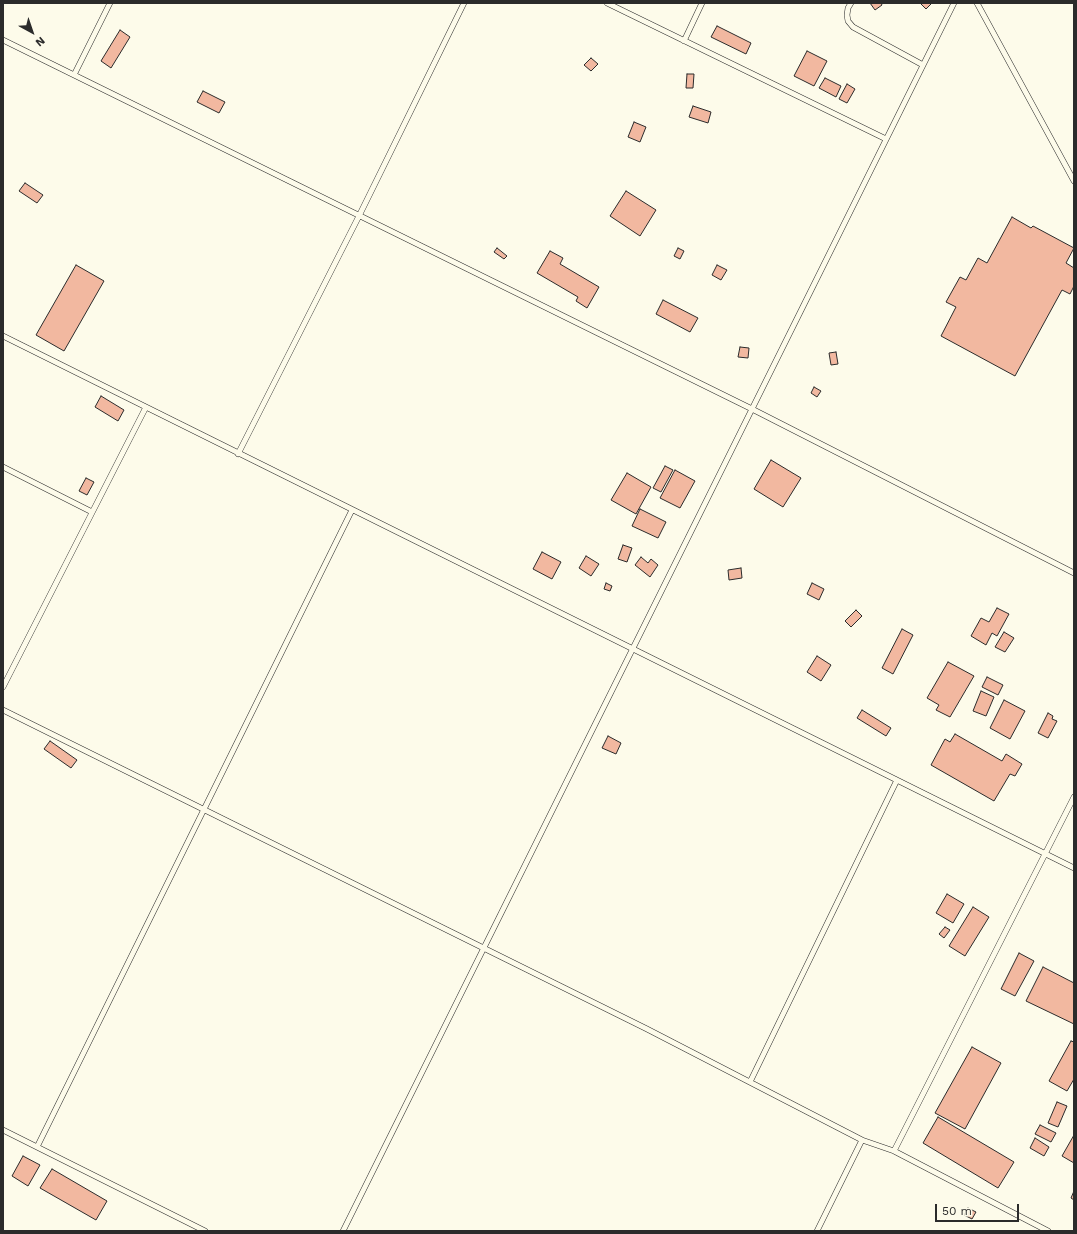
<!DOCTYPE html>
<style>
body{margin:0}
#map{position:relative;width:1077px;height:1234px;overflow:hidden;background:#fdfbea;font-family:"Work Sans",sans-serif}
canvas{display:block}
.frame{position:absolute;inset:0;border:4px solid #2b2b2b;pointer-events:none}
.north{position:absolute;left:12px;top:12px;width:40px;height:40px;-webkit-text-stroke:3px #fdfbea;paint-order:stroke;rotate:140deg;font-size:11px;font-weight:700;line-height:16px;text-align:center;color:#2b2b2b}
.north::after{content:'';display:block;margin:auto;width:14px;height:18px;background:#2b2b2b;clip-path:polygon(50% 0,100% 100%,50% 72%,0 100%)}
.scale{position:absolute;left:935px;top:1204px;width:84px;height:18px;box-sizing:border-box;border:2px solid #2b2b2b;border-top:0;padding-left:5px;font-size:12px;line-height:14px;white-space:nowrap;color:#2b2b2b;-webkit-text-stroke:3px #fdfbea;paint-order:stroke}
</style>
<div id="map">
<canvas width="1077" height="1234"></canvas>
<div class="frame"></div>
<div class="north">N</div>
<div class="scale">50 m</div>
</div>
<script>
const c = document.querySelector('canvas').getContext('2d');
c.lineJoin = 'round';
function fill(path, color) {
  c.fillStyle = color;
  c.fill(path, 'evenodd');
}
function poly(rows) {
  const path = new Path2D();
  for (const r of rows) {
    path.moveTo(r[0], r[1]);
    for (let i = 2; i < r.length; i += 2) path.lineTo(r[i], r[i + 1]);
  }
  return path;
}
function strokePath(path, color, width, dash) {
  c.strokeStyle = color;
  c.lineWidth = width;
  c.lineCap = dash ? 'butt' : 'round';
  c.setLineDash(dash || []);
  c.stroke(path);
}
const building = poly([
 [870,3,881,3,882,5,875,10,870,3],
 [920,3,932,3,926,9,920,3],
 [717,26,751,43,746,54,711,37,717,26],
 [120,30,130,37,111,68,101,61,120,30],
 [807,51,827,61,814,86,794,76,807,51],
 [591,58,598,64,591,71,584,65,591,58],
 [687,74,694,74,693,88,686,88,687,74],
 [825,78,841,86,836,97,819,88,825,78],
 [847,84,855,89,847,103,839,99,847,84],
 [203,91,225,102,219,113,197,102,203,91],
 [693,106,711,112,708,123,689,117,693,106],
 [634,122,646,127,640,142,628,137,634,122],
 [25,183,43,195,37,203,19,191,25,183],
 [626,191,656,210,640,236,610,216,626,191],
 [1012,217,1031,228,1033,226,1074,248,1066,263,1074,268,1074,286,1070,294,1062,290,1015,376,941,336,956,307,946,302,960,277,966,280,978,258,987,263,1012,217],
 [497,248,507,256,504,259,494,252,497,248],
 [678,248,684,251,680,259,674,256,678,248],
 [550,251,563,258,560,264,599,287,587,308,576,301,578,297,537,273,550,251],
 [76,265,104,281,64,351,36,335,76,265],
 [717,265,727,270,721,280,712,275,717,265],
 [663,300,698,318,690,332,656,314,663,300],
 [740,347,749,348,748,358,738,357,740,347],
 [836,352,838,364,831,365,829,353,836,352],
 [814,387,821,391,817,397,811,393,814,387],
 [101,396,124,410,118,421,95,407,101,396],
 [771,460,801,478,783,507,754,489,771,460],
 [665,466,673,470,661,492,653,488,665,466],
 [675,470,695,481,680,508,660,498,675,470],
 [627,473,651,487,636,514,611,500,627,473],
 [86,478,94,482,87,495,79,491,86,478],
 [640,509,666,522,658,538,632,526,640,509],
 [623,545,632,548,627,562,618,559,623,545],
 [542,552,561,562,552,579,533,569,542,552],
 [586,556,599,564,591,576,579,568,586,556],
 [641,557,648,563,651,559,658,565,650,577,635,565,641,557],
 [741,568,742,578,729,580,728,570,741,568],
 [606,583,612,586,610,591,604,589,606,583],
 [812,583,824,589,819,600,807,594,812,583],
 [997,608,1009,614,997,636,992,633,986,645,971,636,981,618,989,622,997,608],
 [856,610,862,616,851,627,845,621,856,610],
 [902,629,913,635,893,674,882,668,902,629],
 [1004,632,1014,638,1005,652,995,647,1004,632],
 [817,656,831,665,821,681,807,672,817,656],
 [948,662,974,676,950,717,936,710,939,705,927,698,948,662],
 [987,677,1003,685,998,695,982,687,987,677],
 [981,691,994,697,986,716,973,711,981,691],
 [1004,700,1025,711,1010,739,990,728,1004,700],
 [862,710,891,728,886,736,857,718,862,710],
 [1048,713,1053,716,1052,719,1057,721,1048,738,1038,733,1048,713],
 [955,734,1002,761,1006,754,1022,764,1015,776,1010,774,994,801,931,765,945,739,950,742,955,734],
 [608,736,621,743,616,754,602,748,608,736],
 [50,741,77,760,71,768,44,749,50,741],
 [947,894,964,904,953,923,936,913,947,894],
 [973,907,989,917,965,956,949,946,973,907],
 [945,927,950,930,944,938,939,934,945,927],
 [1019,953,1034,961,1015,996,1001,989,1019,953],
 [1043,967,1074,983,1074,1024,1026,1001,1043,967],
 [1071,1041,1074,1042,1074,1079,1067,1091,1049,1081,1071,1041],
 [972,1047,1001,1063,965,1129,935,1113,972,1047],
 [1057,1102,1067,1106,1058,1127,1048,1123,1057,1102],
 [938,1117,1014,1162,998,1188,923,1143,938,1117],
 [1040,1125,1056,1133,1051,1142,1035,1134,1040,1125],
 [1074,1135,1074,1163,1062,1156,1074,1135],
 [1035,1138,1049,1147,1044,1156,1030,1148,1035,1138],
 [23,1156,40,1165,28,1186,12,1176,23,1156],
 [52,1169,107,1201,96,1220,40,1188,52,1169],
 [1074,1191,1074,1200,1071,1198,1074,1191],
 [968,1208,976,1212,972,1219,964,1215,968,1208]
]);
fill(building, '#f2b8a0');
strokePath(building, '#2b2b2b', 1);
const service = poly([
 [607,3,886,139],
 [851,3,848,8,847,15,848,21,853,27,923,65],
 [977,3,1074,181],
 [3,40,752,409,1074,573],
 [684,41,702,3],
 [74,75,110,3],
 [3,336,1074,868],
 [238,454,359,216,464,3],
 [3,467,92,512],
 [3,687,146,407],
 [3,710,647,1029,862,1140,894,1151,1074,797],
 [750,1082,897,780],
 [3,1130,205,1231],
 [37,1147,352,510],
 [894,1151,1048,1231],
 [343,1231,954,3],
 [817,1231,862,1140]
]);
strokePath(service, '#2b2b2b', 6);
strokePath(service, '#fdfbea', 5);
</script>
